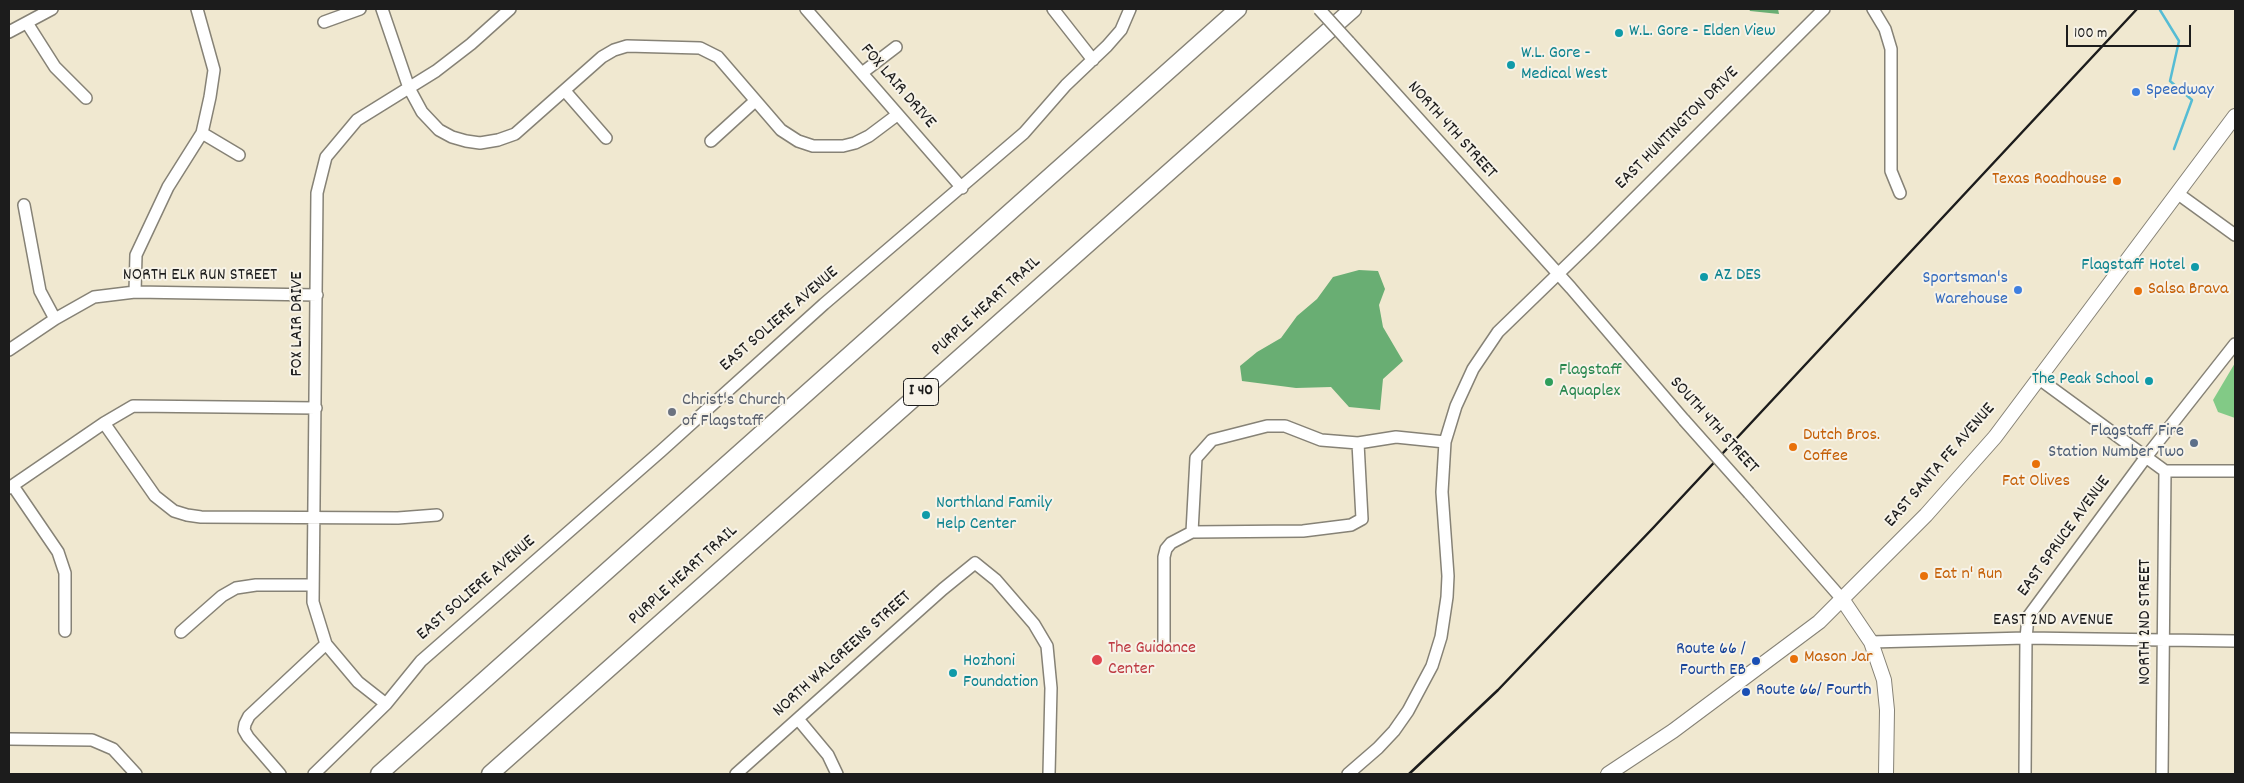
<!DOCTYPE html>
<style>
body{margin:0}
#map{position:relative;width:2244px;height:783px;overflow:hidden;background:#f0e8d0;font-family:Dekko,sans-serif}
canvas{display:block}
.frame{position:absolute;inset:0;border:10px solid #1c1c1c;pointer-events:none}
.scale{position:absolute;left:2066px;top:25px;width:125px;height:22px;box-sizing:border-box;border:2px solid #1c1c1c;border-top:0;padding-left:6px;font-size:15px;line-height:18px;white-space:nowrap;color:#1c1c1c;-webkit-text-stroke:4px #f7f3e8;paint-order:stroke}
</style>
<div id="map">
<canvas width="2244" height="783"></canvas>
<div class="frame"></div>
<div class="scale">100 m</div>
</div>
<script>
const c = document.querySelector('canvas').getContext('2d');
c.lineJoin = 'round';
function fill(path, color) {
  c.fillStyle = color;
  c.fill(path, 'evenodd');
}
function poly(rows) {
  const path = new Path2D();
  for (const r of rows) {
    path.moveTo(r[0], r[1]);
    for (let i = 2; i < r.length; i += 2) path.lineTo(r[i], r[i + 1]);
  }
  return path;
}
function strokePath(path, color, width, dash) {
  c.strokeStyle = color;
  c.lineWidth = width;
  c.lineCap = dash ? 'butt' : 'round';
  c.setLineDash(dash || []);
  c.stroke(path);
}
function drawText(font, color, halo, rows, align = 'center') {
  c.font = font + ' Dekko,sans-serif';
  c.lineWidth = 4;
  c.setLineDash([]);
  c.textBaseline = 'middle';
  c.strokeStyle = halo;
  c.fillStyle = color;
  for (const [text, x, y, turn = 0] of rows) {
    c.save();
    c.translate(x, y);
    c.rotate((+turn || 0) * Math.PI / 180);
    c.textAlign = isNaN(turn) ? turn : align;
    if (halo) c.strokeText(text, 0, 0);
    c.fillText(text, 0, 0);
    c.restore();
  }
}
fill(poly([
 [2235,363,2235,418,2218,412,2213,400]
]), '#82ca86');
fill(poly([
 [1749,9,1778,9,1779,14,1750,11],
 [1359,270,1378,271,1385,289,1379,305,1383,327,1403,361,1383,379,1380,410,1349,407,1331,387,1296,388,1242,381,1240,366,1257,352,1281,338,1297,316,1317,299,1333,277]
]), '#69ae73');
strokePath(poly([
 [2160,10,2179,41,2170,81,2192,100,2174,149]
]), '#56bcd4', 2.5);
const minor = poly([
 [382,9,409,88,422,112,439,130,452,137,466,141,480,143,498,140,515,134,602,57,614,50,627,46,700,48,718,57,781,130,798,141,813,146,843,146,855,143,869,136,897,115],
 [806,9,962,188],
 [1053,9,1093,60],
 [1873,9,1885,29,1891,49,1891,171,1900,193],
 [324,22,360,9],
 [27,23,55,67,86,98],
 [9,32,52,9],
 [1349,42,1571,288,1684,420],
 [862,73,896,47],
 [565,91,606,138],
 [202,133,239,155],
 [711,141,755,101],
 [2177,193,2235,235],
 [24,205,40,291,55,319],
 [135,292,136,255,168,187,202,133,210,97,214,70,197,9],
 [9,350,55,319,94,297,135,292,317,295],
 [2038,378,2165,471],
 [104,423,155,496,174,511,187,515,201,517,398,518,437,515],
 [2165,471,2235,471],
 [13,486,58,552,65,573,65,631],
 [9,488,104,423,133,406,316,408],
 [1749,493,1842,599],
 [1192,532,1196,458,1212,440,1267,426,1285,426,1321,440,1358,443,1396,437,1445,442],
 [181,632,222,596,236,588,256,585,313,585],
 [1871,642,2026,638,2235,641],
 [1164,645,1164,557,1166,549,1171,543,1192,532,1303,531,1351,525,1362,519,1358,443],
 [386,704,358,682,326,644,313,602,317,193,326,157,357,120,436,71,471,44,510,9],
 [798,719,828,755,837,774],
 [9,739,92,740,113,749,136,774],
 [280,774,248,737,244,730,245,724,249,716,326,644],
 [314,774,386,704,421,661,661,451,824,304,1024,133,1066,85,1107,46,1121,30,1130,9],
 [736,774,943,589,975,563,996,580,1034,624,1047,646,1051,688,1049,774],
 [1348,774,1378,748,1394,731,1408,711,1432,666,1441,637,1447,597,1448,576,1442,492,1445,442,1456,406,1473,369,1498,332,1591,242,1824,9],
 [2025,774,2026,638,2028,617,2146,457,2235,344],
 [2162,774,2165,471]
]);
const major = poly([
 [1842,599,1871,642,1884,680,1887,710,1886,774],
 [1608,774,1673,731,1819,622,1926,515,1995,437,2235,116]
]);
const highway = poly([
 [379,774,1238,9],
 [490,774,1353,9]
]);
strokePath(minor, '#868276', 14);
strokePath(major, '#868276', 16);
strokePath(highway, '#868276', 19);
strokePath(minor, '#fff', 11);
strokePath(major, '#fff', 14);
strokePath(highway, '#fff', 16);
strokePath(poly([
 [1409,774,1498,690,1653,528,2137,9]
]), '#1c1c1c', 2.5);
const minorBridge = poly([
 [1319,9,1349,42],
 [1684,420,1749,493]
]);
strokePath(minorBridge, '#868276', 14, []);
strokePath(minorBridge, '#fff', 11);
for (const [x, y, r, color] of [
 [1619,33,5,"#0f9aa8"],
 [1511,65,5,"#0f9aa8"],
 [2136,92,5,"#3f7fe0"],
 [2117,181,5,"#e8710a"],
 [2195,267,5,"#0f9aa8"],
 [1704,277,5,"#0f9aa8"],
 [2018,290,5,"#3f7fe0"],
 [2138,291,5,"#e8710a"],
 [2149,381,5,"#0f9aa8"],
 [1549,382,5,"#2e9e5b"],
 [672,412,5,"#6b7280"],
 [2194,443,5,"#5c6f8a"],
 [1793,447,5,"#e8710a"],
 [2036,464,5,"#e8710a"],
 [926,515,5,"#0f9aa8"],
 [1924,576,5,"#e8710a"],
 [1794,659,5,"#e8710a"],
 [1097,660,6,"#e0444e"],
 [1756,661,5,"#1a4fb4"],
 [953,673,5,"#0f9aa8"],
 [1746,692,5,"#1a4fb4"]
]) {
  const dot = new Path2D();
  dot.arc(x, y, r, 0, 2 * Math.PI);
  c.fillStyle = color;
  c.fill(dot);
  strokePath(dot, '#f7f3e8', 2);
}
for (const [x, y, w] of [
 [921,392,35]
]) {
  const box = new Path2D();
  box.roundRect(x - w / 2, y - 13.5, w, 27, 4);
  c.fillStyle = '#f7f3e8';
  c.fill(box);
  strokePath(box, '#1c1c1c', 1);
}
drawText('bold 16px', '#1c1c1c', null, [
 ["I 40",921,392]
]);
drawText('18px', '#0d838f', '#f7f3e8', [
 ["W.L. Gore - Elden View",1629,33],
 ["W.L. Gore -",1521,55],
 ["Medical West",1521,76],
 ["Flagstaff Hotel",2185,267,"right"],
 ["AZ DES",1714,277],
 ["The Peak School",2139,381,"right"],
 ["Northland Family",936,505],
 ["Help Center",936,526],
 ["Hozhoni",963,663],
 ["Foundation",963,684]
], 'left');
drawText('18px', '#1c1c1c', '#f7f3e8', [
 ["FOX LAIR DRIVE",897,87,49],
 ["EAST HUNTINGTON DRIVE",1678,129,-45],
 ["NORTH 4TH STREET",1451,131,48],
 ["NORTH ELK RUN STREET",200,277],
 ["PURPLE HEART TRAIL",987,307,-42],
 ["EAST SOLIERE AVENUE",780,320,-41],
 ["FOX LAIR DRIVE",299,324,-90],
 ["SOUTH 4TH STREET",1713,426,48],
 ["EAST SANTA FE AVENUE",1941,466,-49],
 ["EAST SPRUCE AVENUE",2065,537,-54],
 ["PURPLE HEART TRAIL",684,576,-42],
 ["EAST SOLIERE AVENUE",477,589,-41],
 ["EAST 2ND AVENUE",2053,622],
 ["NORTH 2ND STREET",2147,622,-90],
 ["NORTH WALGREENS STREET",843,655,-42]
]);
drawText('18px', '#366cbe', '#f7f3e8', [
 ["Speedway",2146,92],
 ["Sportsman's",2008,280,"right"],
 ["Warehouse",2008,301,"right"]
], 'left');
drawText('18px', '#c56008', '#f7f3e8', [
 ["Texas Roadhouse",2107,181,"right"],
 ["Salsa Brava",2148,291],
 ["Dutch Bros.",1803,437],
 ["Coffee",1803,458],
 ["Fat Olives",2036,483,"center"],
 ["Eat n' Run",1934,576],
 ["Mason Jar",1804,659]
], 'left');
drawText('18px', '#27864d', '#f7f3e8', [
 ["Flagstaff",1559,372],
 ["Aquaplex",1559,393]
], 'left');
drawText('18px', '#5b616d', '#f7f3e8', [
 ["Christ's Church",682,402],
 ["of Flagstaff",682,423]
], 'left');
drawText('18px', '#4e5e75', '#f7f3e8', [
 ["Flagstaff Fire",2184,433],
 ["Station Number Two",2184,454]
], 'right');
drawText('18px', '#be3a42', '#f7f3e8', [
 ["The Guidance",1108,650],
 ["Center",1108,671]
], 'left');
drawText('18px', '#164399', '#f7f3e8', [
 ["Route 66 /",1746,651],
 ["Fourth EB",1746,672],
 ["Route 66/ Fourth",1756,692,"left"]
], 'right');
</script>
